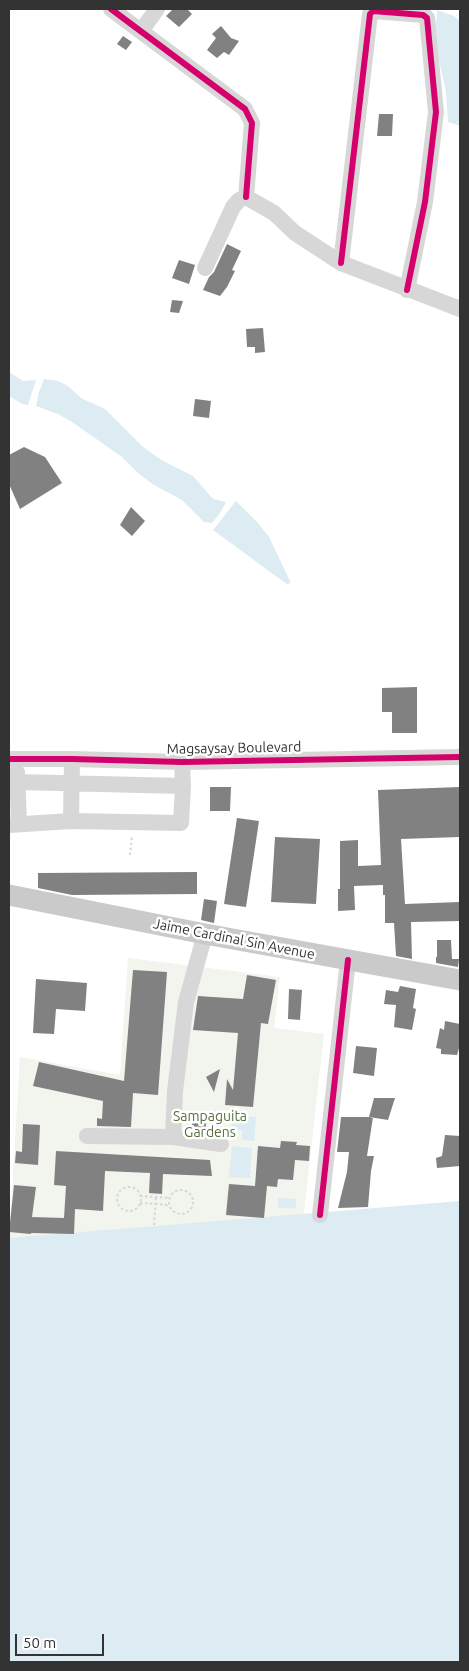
<!DOCTYPE html>
<style>
body{margin:0}
#map{position:relative;width:469px;height:1671px;overflow:hidden;background:#fff;font-family:Ubuntu,sans-serif}
canvas{display:block}
.frame{position:absolute;inset:0;border:10px solid #333;pointer-events:none}
.scale{position:absolute;left:15px;top:1634px;width:89px;height:22px;box-sizing:border-box;border:2px solid #333;border-top:0;padding-left:6px;font-size:15px;line-height:18px;white-space:nowrap;color:#333;-webkit-text-stroke:4px #fff;paint-order:stroke}
</style>
<div id="map">
<canvas width="469" height="1671"></canvas>
<div class="frame"></div>
<div class="scale">50 m</div>
</div>
<script>
const c = document.querySelector('canvas').getContext('2d');
c.lineJoin = 'round';
function fill(path, color) {
  c.fillStyle = color;
  c.fill(path, 'evenodd');
}
function poly(rows) {
  const path = new Path2D();
  for (const r of rows) {
    if (r.length === 3) {
      path.moveTo(r[0] + r[2], r[1]);
      path.arc(r[0], r[1], r[2], 0, 2 * Math.PI);
      continue;
    }
    path.moveTo(r[0], r[1]);
    for (let i = 2; i < r.length; i += 2) path.lineTo(r[i], r[i + 1]);
  }
  return path;
}
function strokePath(path, color, width, dash) {
  c.strokeStyle = color;
  c.lineWidth = width;
  c.lineCap = dash ? 'butt' : 'round';
  c.setLineDash(dash || []);
  c.stroke(path);
}
function drawText(font, color, halo, rows, align = 'center') {
  c.font = font + ' Ubuntu,sans-serif';
  c.lineWidth = 5;
  c.setLineDash([]);
  c.textBaseline = 'middle';
  c.strokeStyle = halo;
  c.fillStyle = color;
  for (const [text, x, y, turn = 0] of rows) {
    c.save();
    c.translate(x, y);
    c.rotate((+turn || 0) * Math.PI / 180);
    c.textAlign = isNaN(turn) ? turn : align;
    if (halo) c.strokeText(text, 0, 0);
    c.fillText(text, 0, 0);
    c.restore();
  }
}
fill(poly([
 [128,958,280,977,274,1028,324,1034,303,1221,9,1243,20,1057,120,1075]
]), '#f1f5ed');
fill(poly([
 [437,10,454,16,460,21,460,126,448,122,446,92,439,60,436,26],
 [9,372,23,381,36,380,28,405,22,404,9,396],
 [44,379,58,381,68,386,81,398,105,409,143,447,163,461,193,476,213,499,226,502,220,513,212,523,204,522,182,500,154,485,138,473,122,457,72,422,58,414,36,406,39,392],
 [236,501,258,523,269,537,291,583,287,584,277,577,213,530],
 [232,1116,256,1117,254,1141,242,1140,242,1130,231,1129],
 [232,1146,252,1148,250,1178,229,1177],
 [278,1198,296,1199,296,1208,278,1208],
 [460,1201,460,1662,9,1662,9,1238]
]), '#ddebf3');
fill(poly([
 [173,9,187,9,192,14,179,27,166,16],
 [221,26,231,38,239,41,229,55,224,52,217,58,207,50,216,38,212,34],
 [123,36,132,42,126,50,117,44],
 [379,114,393,114,392,136,377,136],
 [227,244,241,251,232,270,235,271,227,287,220,296,203,290,209,277,214,272],
 [179,260,195,265,189,284,172,278],
 [172,300,183,301,179,313,170,312],
 [263,328,265,352,255,353,255,347,247,347,246,329],
 [195,399,211,401,209,418,193,416],
 [24,447,45,457,62,483,20,509,9,484,9,455],
 [131,507,145,521,132,536,120,525],
 [417,687,417,733,392,733,392,712,382,712,382,688],
 [210,787,231,787,230,811,210,811],
 [460,787,460,837,401,839,405,904,460,902,460,921,411,922,412,959,396,956,394,923,385,923,385,895,383,895,383,885,354,886,355,910,338,911,338,889,340,889,340,841,358,840,358,866,381,865,378,790],
 [237,818,259,821,246,907,224,904],
 [275,837,320,839,316,904,271,902],
 [197,872,197,894,72,895,38,888,38,873],
 [204,899,217,901,214,923,201,920],
 [437,940,451,940,452,959,459,959,458,967,436,963,436,957,437,957],
 [133,970,167,972,158,1095,133,1093,131,1127,97,1126,97,1118,102,1119,103,1101,33,1086,39,1062,124,1081],
 [247,975,276,980,268,1024,261,1023,253,1107,225,1105,227,1079,233,1090,238,1033,193,1030,198,996,243,999],
 [36,979,87,983,85,1011,56,1009,54,1034,33,1033],
 [400,986,416,989,413,1008,416,1009,412,1030,394,1027,396,1005,384,1004,386,990,398,992],
 [289,989,302,990,300,1020,288,1019],
 [445,1021,460,1024,460,1045,457,1055,441,1054,441,1049,436,1048,440,1028,444,1030],
 [356,1046,377,1048,374,1076,353,1073],
 [220,1069,214,1092,206,1077],
 [374,1098,395,1098,388,1120,369,1117],
 [341,1117,373,1117,367,1156,374,1156,371,1171,368,1207,338,1208,347,1172,349,1152,337,1152],
 [199,1125,7],
 [23,1124,40,1125,38,1165,15,1163,16,1151,22,1152],
 [445,1135,460,1136,460,1166,437,1168,436,1158,442,1156],
 [281,1141,297,1142,296,1145,310,1146,309,1161,295,1160,293,1180,278,1179,277,1187,267,1186,264,1218,226,1215,229,1184,255,1186,258,1146,280,1148],
 [56,1151,210,1160,212,1176,163,1174,162,1194,149,1193,150,1173,105,1171,103,1211,75,1209,74,1234,31,1233,31,1234,9,1232,14,1185,36,1187,32,1217,64,1218,66,1186,54,1185]
]), '#818181');
strokePath(poly([
 [130,855,132,836],
 [129,1199,12],
 [181,1202,12],
 [140,1196,170,1198],
 [140,1203,169,1205],
 [154,1225,156,1197]
]), '#d6d6d6', 2, [2.5, 2.5]);
strokePath(poly([
 [111,9,245,109,252,123,246,197],
 [141,31,157,9],
 [341,263,370,14,373,11,423,15,427,18,436,112,425,202,407,290],
 [205,268,233,207,239,200,246,197,274,213,295,233,341,263,460,309],
 [9,759,72,759,182,762,460,757],
 [17,772,19,824],
 [17,782,183,786],
 [71,821,72,759],
 [9,825,71,821,181,823,183,786,182,762],
 [205,934,186,1002,175,1091,173,1137,221,1144],
 [87,1136,173,1137],
 [320,1215,348,960]
]), '#d7d7d7', 16);
strokePath(poly([
 [9,895,205,934,460,980]
]), '#cacaca', 21);
strokePath(poly([
 [111,9,245,109,252,123,246,197],
 [341,263,370,14,373,11,423,15,427,18,436,112,425,202,407,290],
 [9,759,72,759,182,762,460,757],
 [320,1215,348,960]
]), '#d6006c', 6);
drawText('14px', '#333', '#fff', [
 ["Magsaysay Boulevard",234,748,-1],
 ["Jaime Cardinal Sin Avenue",234,939,11]
]);
drawText('14px', '#56703f', '#fff', [
 ["Sampaguita",210,1116],
 ["Gardens",210,1132]
]);
</script>
